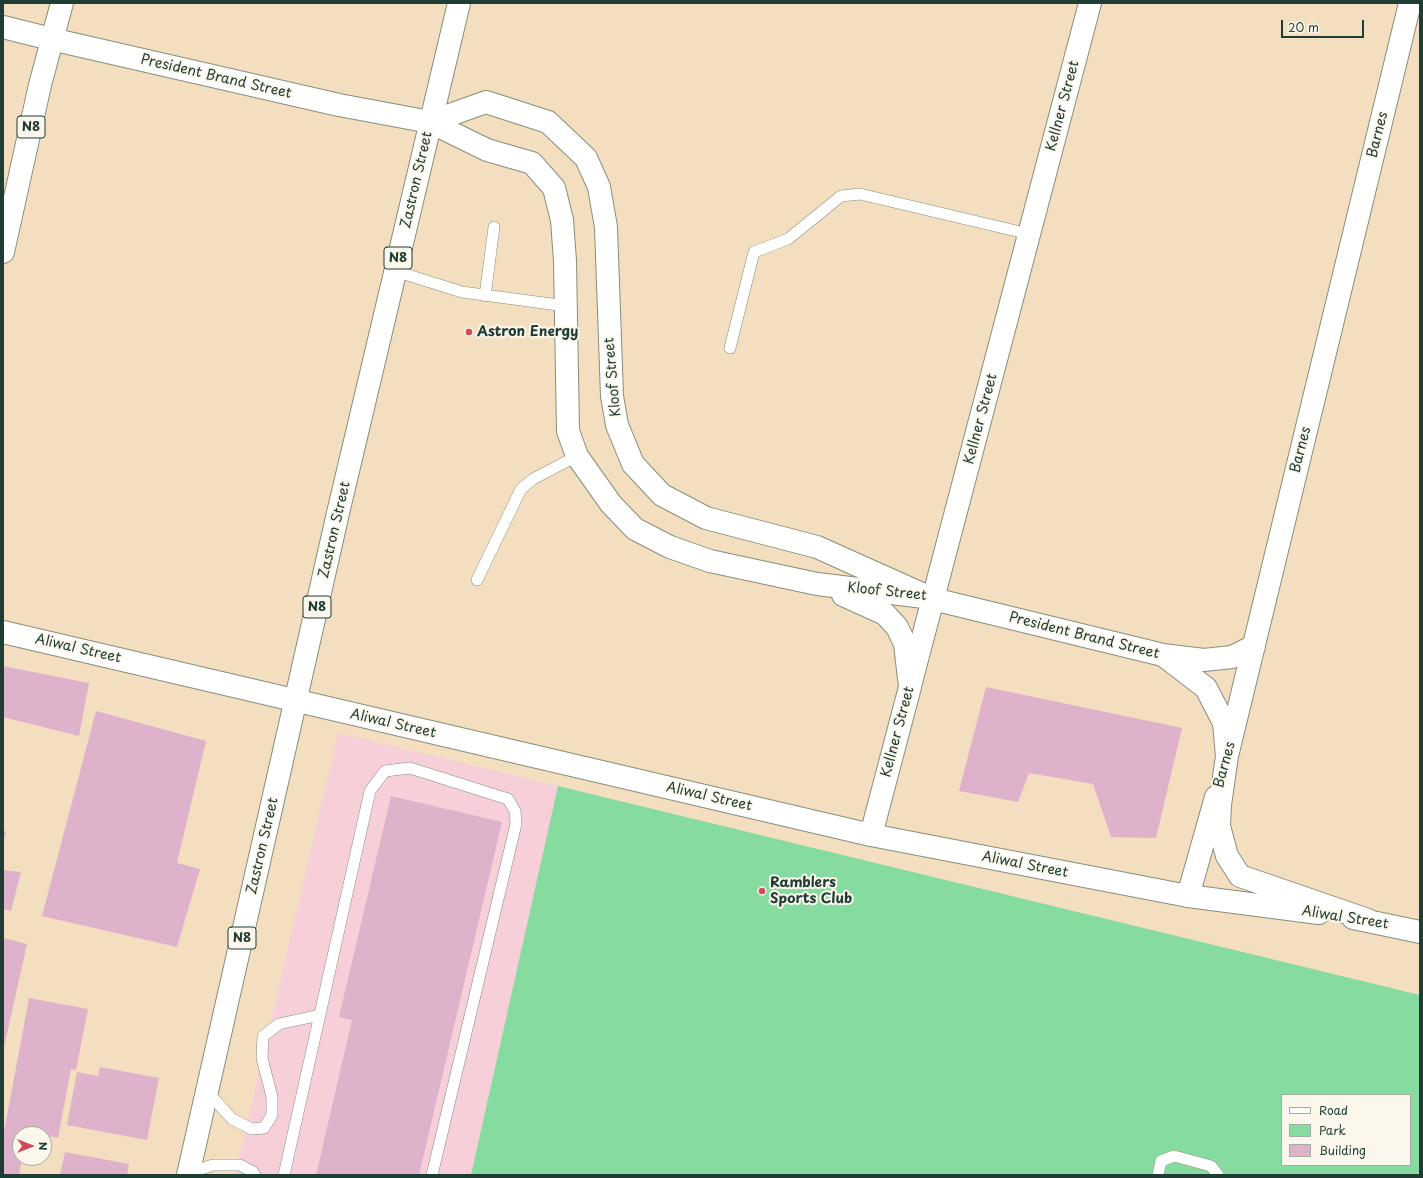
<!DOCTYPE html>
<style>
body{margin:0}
#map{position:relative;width:1423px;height:1178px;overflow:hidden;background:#f3dec0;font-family:"Playpen Sans",sans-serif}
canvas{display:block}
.frame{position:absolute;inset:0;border:4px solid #1f3d34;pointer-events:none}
.legend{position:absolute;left:1281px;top:1094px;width:130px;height:72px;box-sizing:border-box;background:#fbf7ec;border:1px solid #a3ada2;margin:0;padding:5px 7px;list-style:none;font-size:12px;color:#1f3d34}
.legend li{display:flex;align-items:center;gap:8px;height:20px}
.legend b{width:20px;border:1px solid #a3ada2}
.north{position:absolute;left:12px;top:1126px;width:40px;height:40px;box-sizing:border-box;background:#fbf7ec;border:1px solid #a3ada2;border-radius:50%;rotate:90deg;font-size:11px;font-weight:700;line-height:16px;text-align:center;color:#1f3d34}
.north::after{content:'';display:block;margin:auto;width:14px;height:18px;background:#d1495b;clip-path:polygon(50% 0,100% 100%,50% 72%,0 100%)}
.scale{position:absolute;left:1281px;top:20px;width:83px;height:18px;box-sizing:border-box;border:2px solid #1f3d34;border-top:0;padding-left:5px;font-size:12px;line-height:14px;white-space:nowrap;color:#1f3d34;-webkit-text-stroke:3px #fbf7ec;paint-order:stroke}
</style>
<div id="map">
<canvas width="1423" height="1178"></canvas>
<div class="frame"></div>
<ul class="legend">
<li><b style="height:5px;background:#fff"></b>Road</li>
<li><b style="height:11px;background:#86dca0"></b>Park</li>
<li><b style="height:11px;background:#deb2cb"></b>Building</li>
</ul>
<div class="north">N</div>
<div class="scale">20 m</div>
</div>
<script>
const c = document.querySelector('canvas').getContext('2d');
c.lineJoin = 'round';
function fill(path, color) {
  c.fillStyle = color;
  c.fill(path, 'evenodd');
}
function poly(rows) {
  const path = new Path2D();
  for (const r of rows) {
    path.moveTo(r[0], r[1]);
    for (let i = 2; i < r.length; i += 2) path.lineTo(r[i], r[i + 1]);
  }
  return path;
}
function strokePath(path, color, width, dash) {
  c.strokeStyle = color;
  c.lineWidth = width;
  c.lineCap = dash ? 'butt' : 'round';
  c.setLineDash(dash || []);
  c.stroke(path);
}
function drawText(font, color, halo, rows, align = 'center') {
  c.font = font + ' "Playpen Sans",sans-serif';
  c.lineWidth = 4;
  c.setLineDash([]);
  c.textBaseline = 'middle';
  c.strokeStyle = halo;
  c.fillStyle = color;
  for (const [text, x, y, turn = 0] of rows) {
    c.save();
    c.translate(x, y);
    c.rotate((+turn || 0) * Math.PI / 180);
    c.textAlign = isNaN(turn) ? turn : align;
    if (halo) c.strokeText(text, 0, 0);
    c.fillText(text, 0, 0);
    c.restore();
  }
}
fill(poly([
 [338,733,558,786,471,1175,235,1175]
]), '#f6cfd8');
fill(poly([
 [558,786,1420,995,1420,1175,471,1175],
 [1282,1095,1410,1095,1410,1165,1282,1165]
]), '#86dca0');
fill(poly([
 [3,666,89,683,79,736,3,717],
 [986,687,1182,728,1156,838,1111,837,1093,784,1029,773,1018,802,959,791],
 [96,711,206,741,177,863,200,869,177,947,42,916],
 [391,796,502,822,419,1175,316,1175,352,1020,339,1017],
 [3,831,6,831,4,840,3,840],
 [3,870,21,872,11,911,3,909],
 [3,938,27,944,4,1047,3,1047],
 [29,998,88,1009,76,1070,71,1069,58,1138,27,1132,26,1134,20,1134,20,1158,22,1158,19,1175,3,1175,3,1137],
 [100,1067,159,1078,147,1140,67,1125,77,1072,98,1076],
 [65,1152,129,1164,127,1175,60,1175]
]), '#deb2cb');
const service = poly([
 [395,271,462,292,566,306],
 [485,296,494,227],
 [730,348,754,252,788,239,841,196,860,194,1029,234],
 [477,580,521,489,533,479,577,456],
 [207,1091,232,1119,252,1129,264,1128,272,1115,272,1097,262,1058,263,1036,279,1024,320,1015],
 [188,1173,213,1165,240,1165,253,1172,255,1175],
 [284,1175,370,791,385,771,410,768,508,799,515,811,516,824,432,1175],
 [1158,1175,1161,1161,1174,1156,1211,1166,1218,1175]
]);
const minor = poly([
 [910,686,1090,3],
 [1228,752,1410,3],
 [1188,896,1216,797]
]);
const tertiary = poly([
 [3,27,51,39],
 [430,122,487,150,532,163,554,188,562,220,565,261,568,431,577,456,611,504,635,529,670,547,710,561,817,584,924,597],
 [843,595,885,614,897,627,905,644,910,687,871,835]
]);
const secondary = poly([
 [51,39,339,105,430,122,486,102,548,122,586,158,599,187,606,227,612,396,617,425,633,464,662,495,706,518,817,547,933,599,1163,655,1206,688,1224,723,1227,756,1220,805,1219,826,1227,856,1240,876,1368,920],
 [3,632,871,835,1188,896,1319,913],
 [1163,655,1204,660,1232,657,1254,646],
 [1353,918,1420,932]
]);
const trunk = poly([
 [3,252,40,85,62,3],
 [188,1175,338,513,459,3]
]);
strokePath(service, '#898e7a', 12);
strokePath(minor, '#898e7a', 24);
strokePath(tertiary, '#898e7a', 24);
strokePath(secondary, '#898e7a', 24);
strokePath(trunk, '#898e7a', 24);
strokePath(service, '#fff', 11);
strokePath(minor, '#fff', 22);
strokePath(tertiary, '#fff', 22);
strokePath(secondary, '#fff', 22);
strokePath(trunk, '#fff', 22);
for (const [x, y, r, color] of [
 [469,332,4,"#d1495b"],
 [762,891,4,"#d1495b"]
]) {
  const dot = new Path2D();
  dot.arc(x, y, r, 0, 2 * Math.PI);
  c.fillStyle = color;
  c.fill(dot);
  strokePath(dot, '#fbf7ec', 1.5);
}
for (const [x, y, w] of [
 [31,127,28],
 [398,258,28],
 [317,607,28],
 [242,938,28]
]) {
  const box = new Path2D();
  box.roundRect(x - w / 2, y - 11, w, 22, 3);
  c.fillStyle = '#fbf7ec';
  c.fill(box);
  strokePath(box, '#1f3d34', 1);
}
drawText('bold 13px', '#1f3d34', null, [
 ["N8",31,127],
 ["N8",398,258],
 ["N8",317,607],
 ["N8",242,938]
]);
drawText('14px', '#1f3d34', '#fbf7ec', [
 ["President Brand Street",216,77,13],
 ["Kellner Street",1063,106,-75],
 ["Barnes",1378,135,-76],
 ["Zastron Street",417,180,-77],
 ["Kloof Street",613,377,-95],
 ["Kellner Street",981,419,-75],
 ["Barnes",1301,450,-76],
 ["Zastron Street",335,530,-77],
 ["Kloof Street",887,592,6],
 ["President Brand Street",1084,636,14],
 ["Aliwal Street",78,649,13],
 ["Aliwal Street",393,724,13],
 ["Kellner Street",898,732,-75],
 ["Barnes",1225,765,-75],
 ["Aliwal Street",709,797,13],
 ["Zastron Street",263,846,-77],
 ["Aliwal Street",1025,865,11],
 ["Aliwal Street",1345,918,9]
]);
drawText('bold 14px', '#1f3d34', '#fbf7ec', [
 ["Astron Energy",477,332],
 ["Ramblers",770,883],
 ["Sports Club",770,899]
], 'left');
</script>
